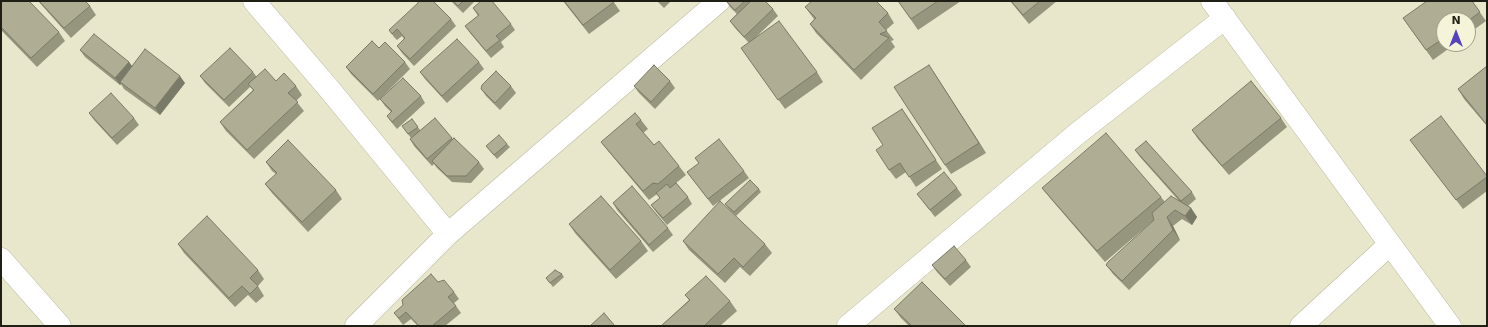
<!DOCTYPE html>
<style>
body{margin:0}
#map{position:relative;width:1488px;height:327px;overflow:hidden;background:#e8e7cb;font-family:"DejaVu Sans",sans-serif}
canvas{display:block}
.frame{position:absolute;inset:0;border:2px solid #201f15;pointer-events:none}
.north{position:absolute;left:1436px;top:12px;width:40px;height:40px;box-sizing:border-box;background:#f6f4d8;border:1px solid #a09f8a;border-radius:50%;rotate:0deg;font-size:11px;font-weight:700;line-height:16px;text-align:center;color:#201f15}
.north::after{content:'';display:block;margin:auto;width:14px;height:18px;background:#5643bb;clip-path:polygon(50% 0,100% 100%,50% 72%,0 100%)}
</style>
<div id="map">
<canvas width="1488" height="327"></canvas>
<div class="frame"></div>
<div class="north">N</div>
</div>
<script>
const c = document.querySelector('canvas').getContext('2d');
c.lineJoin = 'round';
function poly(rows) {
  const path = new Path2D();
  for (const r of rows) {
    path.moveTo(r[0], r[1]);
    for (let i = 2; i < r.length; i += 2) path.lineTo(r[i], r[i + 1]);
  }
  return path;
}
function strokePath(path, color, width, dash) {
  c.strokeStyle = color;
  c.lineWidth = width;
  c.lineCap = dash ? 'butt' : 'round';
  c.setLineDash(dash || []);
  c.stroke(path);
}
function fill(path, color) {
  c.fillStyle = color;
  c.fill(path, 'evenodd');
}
const street = poly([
 [254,1,330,90,448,234],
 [1212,1,1450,326],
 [1,259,60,326],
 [356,326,448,234,719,1],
 [848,326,1078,133,1225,18],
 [1301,326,1389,245]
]);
strokePath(street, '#bab99e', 23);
strokePath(street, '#fff', 22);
fill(poly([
 [38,1,85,1,90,6,96,15,71,38],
 [451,1,475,1,463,13],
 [563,1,613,1,620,11,589,34],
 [657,1,671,1,664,8],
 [726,1,765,1,773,9,778,16,753,40,817,72,823,82,785,109,741,48,749,43,735,28,730,21,737,14,730,7],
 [898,1,961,1,918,30],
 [1010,1,1057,1,1029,24],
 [1472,1,1486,21,1468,34,1468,20,1444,20,1444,44,1455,44,1433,60,1403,18],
 [1,2,59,32,65,41,37,67,1,30],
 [805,7,888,13,894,23,886,30,894,40,891,41,895,47,861,80,816,33,810,24,814,19],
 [473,8,511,24,515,30,501,42,504,47,491,58,470,33,465,26,478,16],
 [451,19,456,26,414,66,402,53,397,46,404,39,402,36,397,40,394,37,389,30],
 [80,50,129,62,132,66,185,83,160,115,124,89,121,84,120,85,85,57],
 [405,62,410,69,378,101,351,74,346,67],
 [479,62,484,69,447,103,425,79,420,72],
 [929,65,986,153,951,174,945,165],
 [1487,66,1487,126,1464,99,1458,89],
 [253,72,256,76,296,86,302,95,296,101,304,111,254,159,226,131,220,122,253,90,250,87,229,107,205,83,200,76],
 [670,81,675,88,655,109,639,93,634,86],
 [511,86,516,93,500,110,486,96,481,89],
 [421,96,425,103,397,129,392,123,387,116,391,112,385,106,380,99],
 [902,109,942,169,916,187,906,172,896,179,889,170,883,145],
 [89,113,134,118,139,125,117,145,94,120],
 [1281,118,1287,127,1229,175,1198,139,1192,130],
 [412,119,420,130,452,138,479,162,484,169,471,183,452,182,437,168,434,164,432,166,414,146,410,139,417,133,411,138,402,126],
 [641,120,648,129,643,133,654,145,679,166,686,175,676,183,688,197,692,204,667,225,656,212,651,205,660,198,657,194,649,200,608,151,601,142],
 [1410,140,1487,176,1487,191,1463,209],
 [507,144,510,147,497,159,486,146],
 [1135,150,1192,192,1196,199,1188,206,1191,208,1197,217,1192,225,1182,219,1173,226,1180,240,1129,290,1113,274,1106,265,1154,220,1105,262,1050,198,1042,188,1161,197,1165,202,1180,202,1140,157],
 [695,158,744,171,749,178,713,206,687,172,699,163],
 [266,162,336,190,342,199,308,232,272,193,265,184,276,174,272,171],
 [957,188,962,195,935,217,917,194],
 [759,189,761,192,736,216,728,208,725,204],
 [613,203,668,228,673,235,653,252,617,210],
 [569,224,641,241,648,251,616,279,575,233],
 [683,241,765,244,772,253,750,276,740,267,725,283,689,250],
 [178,244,258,270,264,279,258,286,264,296,256,303,248,295,235,307,184,253],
 [966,260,971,267,950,286,937,272,932,265],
 [562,274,564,277,553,287,546,278],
 [438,282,454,292,459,299,454,303,461,313,445,326,418,326,411,319,403,325,394,313],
 [685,295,730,301,737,311,720,326,661,326,689,300],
 [894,309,966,326,909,326,901,318]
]), '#96967f');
fill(poly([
 [129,62,134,69,120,82,121,84,120,85,115,78],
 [929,65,935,74,986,153,979,143],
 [180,76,185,83,160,115,155,108],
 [1191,208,1197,217,1192,225,1185,216],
 [1167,217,1173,226,1180,240,1173,230]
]), '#7a7a68');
const building = poly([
 [2,1,29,1,59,32,31,58,1,27,1,2,2,1],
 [39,1,85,1,90,6,64,28,39,1],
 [418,1,433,1,451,19,410,59,397,46,405,38,397,29,392,34,389,30,418,3,418,1],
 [453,1,463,1,458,6,453,1],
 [481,1,492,1,511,24,496,36,500,40,486,51,465,26,479,15,473,8,481,1],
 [564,1,613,1,614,2,583,25,564,1],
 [726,1,745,1,735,10,726,1],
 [751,1,765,1,773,9,744,37,730,21,751,1],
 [812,1,876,1,888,13,879,22,887,31,880,34,889,38,854,70,810,24,816,18,805,7,812,1],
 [898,1,938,1,911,19,898,1],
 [1011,1,1040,1,1023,15,1011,1],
 [1427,1,1472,1,1480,12,1468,21,1468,20,1444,20,1444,38,1426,50,1403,18,1427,1],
 [779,21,817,72,778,100,741,48,779,21],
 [94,34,129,62,115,78,80,50,94,34],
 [457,39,479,62,442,96,420,72,457,39],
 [372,41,379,48,385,42,405,62,373,94,346,67,372,41],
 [230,48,253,72,224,100,200,76,230,48],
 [145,49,180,76,155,108,120,82,145,49],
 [654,65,670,81,651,102,634,86,654,65],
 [929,65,979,143,945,165,894,87,929,65],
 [1487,66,1487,125,1458,89,1487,66],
 [265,69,276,81,284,73,296,86,288,93,298,102,247,150,220,122,254,90,248,84,265,69],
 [496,71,511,86,495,103,481,89,482,85,496,71],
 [403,78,421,96,392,122,387,116,392,111,380,99,403,78],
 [1251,81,1281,118,1222,166,1192,130,1251,81],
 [111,93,134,118,112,138,89,113,111,93],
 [902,109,936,160,909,177,900,163,889,170,876,150,883,145,872,128,902,109],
 [635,113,641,120,636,124,654,145,659,141,679,166,658,184,653,183,643,191,601,142,635,113],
 [1441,116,1487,176,1487,177,1456,200,1410,140,1441,116],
 [435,118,452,138,427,159,410,139,435,118],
 [412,119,418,127,408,134,402,126,412,119],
 [1106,133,1161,197,1097,251,1042,188,1106,133],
 [499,135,507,144,494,155,486,146,499,135],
 [454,138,479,162,466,176,447,176,432,161,454,138],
 [719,139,744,171,708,199,687,172,699,163,695,158,719,139],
 [288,140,336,190,302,222,265,184,277,173,266,162,288,140],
 [1146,141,1192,192,1181,201,1135,150,1146,141],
 [944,172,957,188,930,210,917,194,944,172],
 [750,180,759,189,734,212,725,204,750,180],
 [676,183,688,197,663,218,651,205,660,198,656,193,667,184,670,188,676,183],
 [632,186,668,228,649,245,613,203,632,186],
 [601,196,641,241,610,270,569,224,601,196],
 [1171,196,1191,208,1185,216,1175,210,1167,217,1173,230,1122,281,1106,265,1108,262,1154,220,1152,213,1171,196],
 [720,201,765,244,743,267,734,258,718,274,683,241,720,201],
 [207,216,258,270,250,278,258,286,250,294,242,286,229,298,178,244,207,216],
 [954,246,966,260,945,279,932,265,954,246],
 [555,270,562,274,550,283,546,278,555,270],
 [431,274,438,282,444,280,454,292,448,297,456,306,432,326,419,326,406,312,399,318,394,313,403,305,402,300,431,274],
 [706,276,730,301,704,326,661,326,690,300,685,295,706,276],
 [922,282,966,326,912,326,894,309,922,282],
 [604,313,615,326,590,326,604,313]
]);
fill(building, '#afae94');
strokePath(building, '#7a7a68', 1);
</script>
